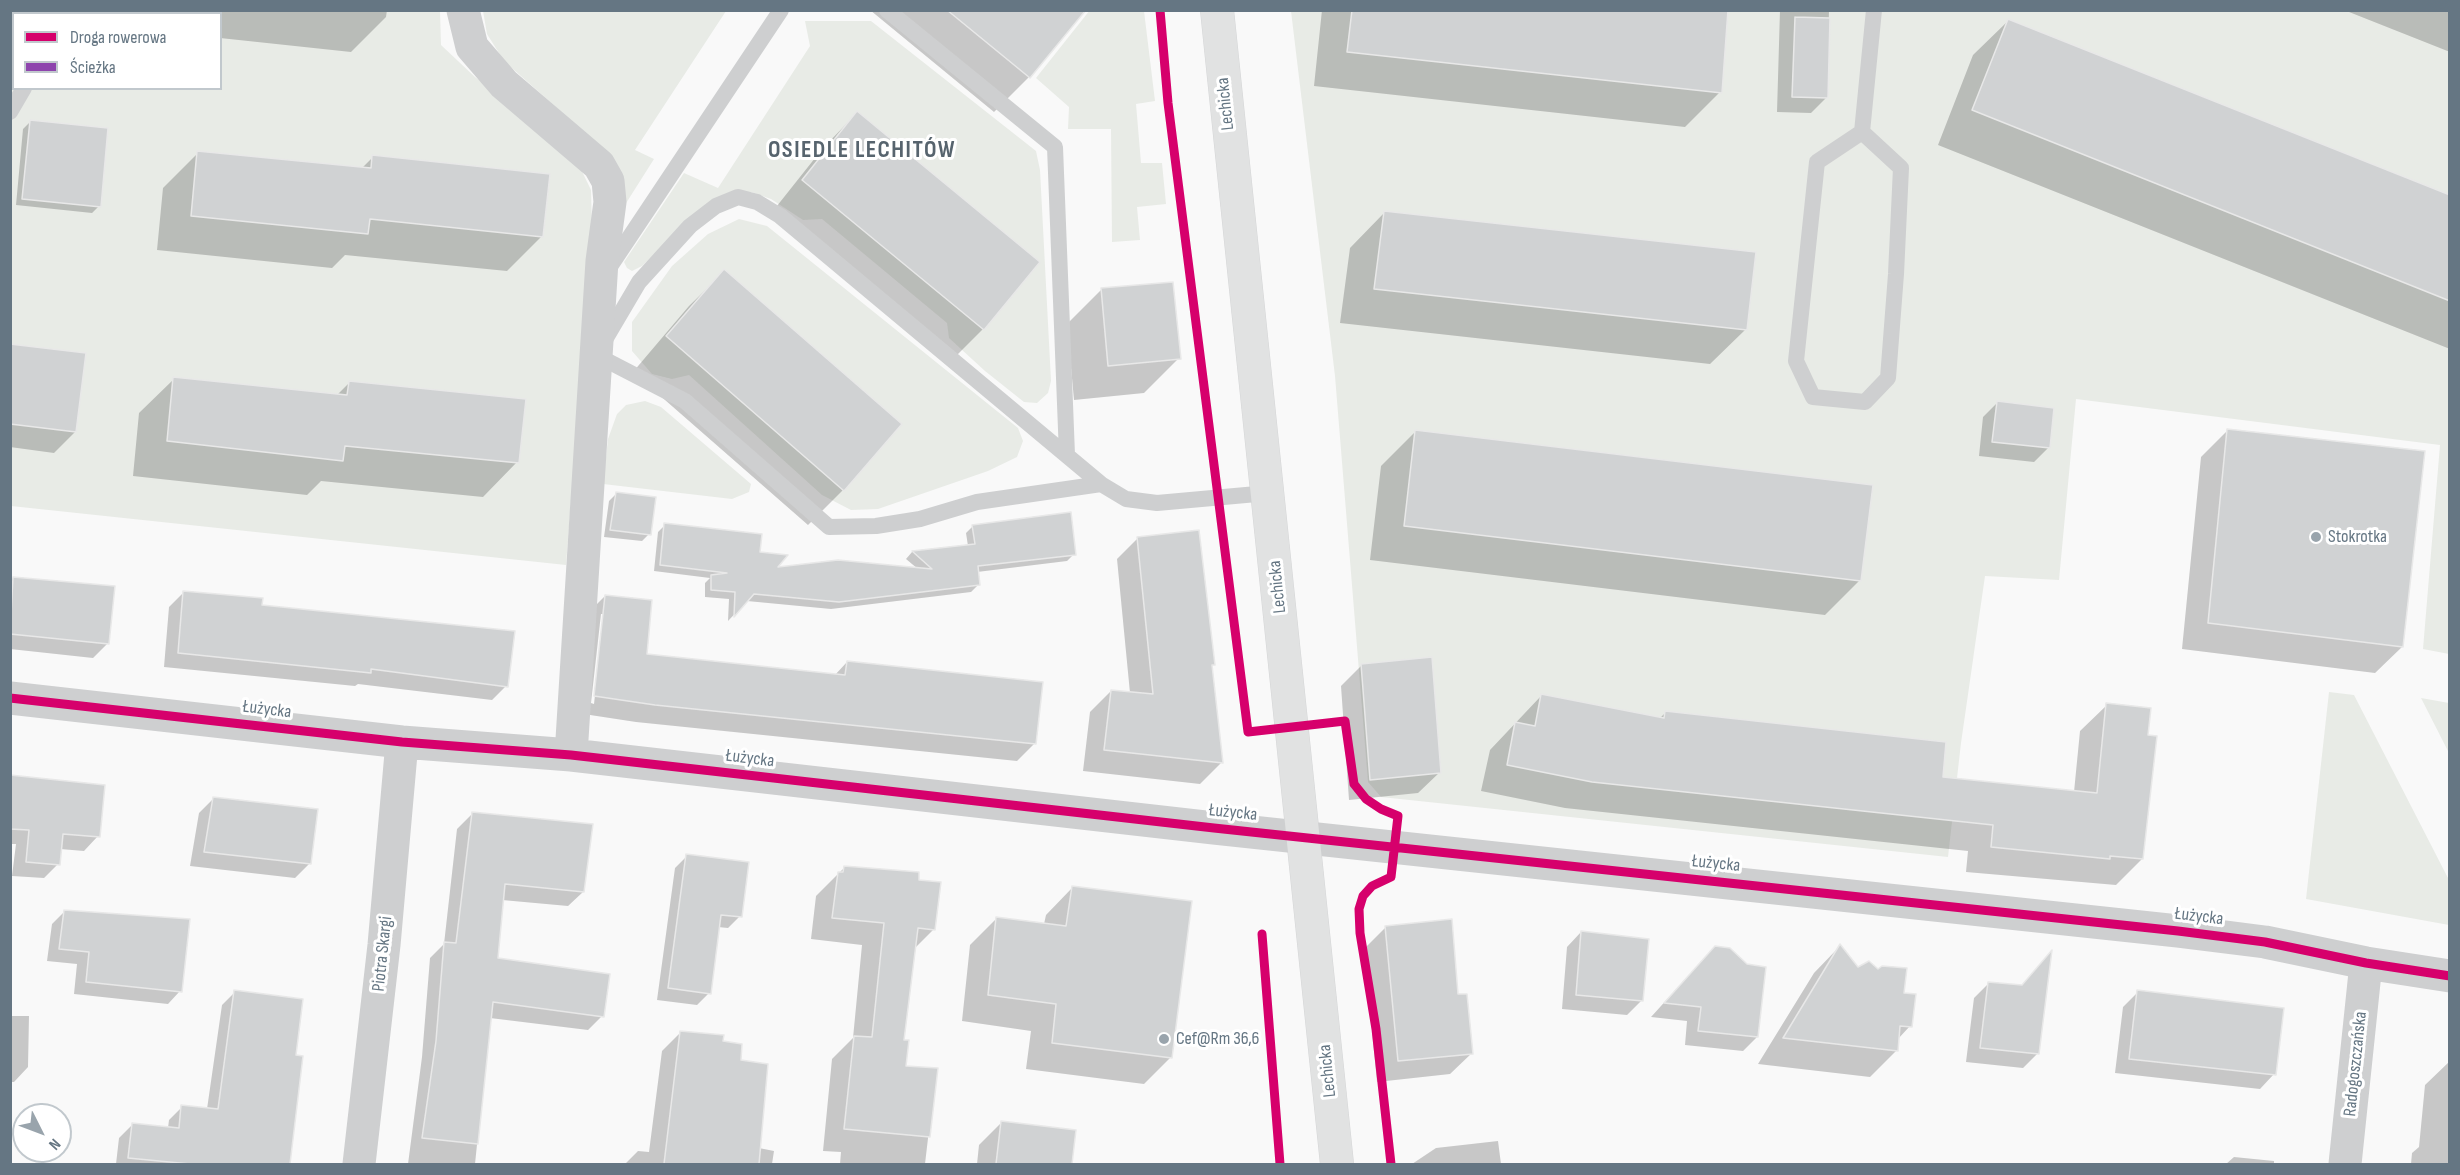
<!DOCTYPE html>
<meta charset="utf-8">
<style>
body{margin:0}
#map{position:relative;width:2460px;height:1175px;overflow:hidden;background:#f9f9f9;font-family:"Sofia Sans Condensed",sans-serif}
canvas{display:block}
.frame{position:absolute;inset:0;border:12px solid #657683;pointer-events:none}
.legend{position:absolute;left:12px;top:12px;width:210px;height:78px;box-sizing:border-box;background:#fff;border:2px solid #c1c8cd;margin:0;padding:8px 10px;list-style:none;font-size:18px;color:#657683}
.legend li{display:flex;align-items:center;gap:12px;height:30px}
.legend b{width:30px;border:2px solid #c1c8cd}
.north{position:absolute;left:12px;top:1103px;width:60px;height:60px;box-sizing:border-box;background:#fff;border:2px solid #c1c8cd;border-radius:50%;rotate:132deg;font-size:16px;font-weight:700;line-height:24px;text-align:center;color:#657683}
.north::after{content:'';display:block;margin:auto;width:21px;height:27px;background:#99a4ac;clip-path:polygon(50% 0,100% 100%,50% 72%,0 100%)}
</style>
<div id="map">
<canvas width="2460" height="1175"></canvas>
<div class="frame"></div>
<ul class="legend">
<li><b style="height:8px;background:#d6006c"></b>Droga rowerowa</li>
<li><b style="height:8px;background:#8e44ad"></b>Ścieżka</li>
</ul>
<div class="north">N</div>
</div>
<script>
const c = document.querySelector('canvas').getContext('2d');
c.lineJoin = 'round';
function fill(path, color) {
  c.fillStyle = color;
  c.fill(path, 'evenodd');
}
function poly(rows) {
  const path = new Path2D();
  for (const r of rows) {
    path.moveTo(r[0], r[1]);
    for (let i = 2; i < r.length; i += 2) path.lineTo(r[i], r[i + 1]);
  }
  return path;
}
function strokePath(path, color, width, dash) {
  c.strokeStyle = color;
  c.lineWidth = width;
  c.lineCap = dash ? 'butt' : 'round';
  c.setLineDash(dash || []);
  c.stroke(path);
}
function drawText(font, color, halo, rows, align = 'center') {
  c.font = font + ' "Sofia Sans Condensed",sans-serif';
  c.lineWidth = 6;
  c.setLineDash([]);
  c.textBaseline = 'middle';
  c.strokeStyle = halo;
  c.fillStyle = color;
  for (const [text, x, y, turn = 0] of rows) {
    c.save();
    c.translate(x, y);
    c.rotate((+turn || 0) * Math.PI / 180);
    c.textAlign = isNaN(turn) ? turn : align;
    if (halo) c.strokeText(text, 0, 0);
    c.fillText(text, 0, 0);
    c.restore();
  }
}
fill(poly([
 [1090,10,1144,11,1155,101,1136,104,1141,163,1162,163,1166,204,1137,207,1140,240,1112,242,1111,129,1068,129,1069,107,1036,78],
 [11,11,440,11,441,45,475,77,543,128,577,161,591,190,592,228,566,565,11,506],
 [14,14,220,14,220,88,14,88],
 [483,11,726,11,635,150,654,159,623,208,601,147,504,61,487,34],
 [1291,11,2449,11,2449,654,2423,649,2440,445,2076,399,2059,580,1985,576,1961,743,1948,857,1381,797,1368,782,1335,376],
 [805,21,871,21,1036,151,1040,170,1051,381,1048,393,1037,403,1024,402,985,371,949,338,947,323,822,219,803,220,771,199,751,192,694,217,642,266,632,271,627,268,624,262,684,173,718,188,810,46],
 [739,219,767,226,1018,428,1023,441,1017,457,988,471,878,509,851,510,822,495,689,375,672,379,652,374,632,351,632,322,672,266,708,234],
 [645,401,661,407,751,484,749,492,732,499,603,484,608,439,617,414,626,405],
 [2329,692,2354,695,2449,880,2449,925,2306,899],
 [2421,698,2449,703,2449,753]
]), '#e8ebe6');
fill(poly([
 [76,10,129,10,129,14,75,14],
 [181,10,387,10,386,17,351,52,220,38,220,14,180,14],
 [870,10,1084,10,1029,77,994,112],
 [1322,10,1716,10,1720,92,1685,127,1314,86],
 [1780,10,1829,10,1827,97,1811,113,1777,112],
 [2344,10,2450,10,2450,52],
 [2008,21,2450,197,2450,349,1938,145,1973,55],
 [857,113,983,329,948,364,769,216,823,148],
 [30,122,99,206,92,213,16,205,23,129],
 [198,153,361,169,373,157,542,236,507,271,345,255,332,268,157,250,163,188],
 [1384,213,1745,330,1710,364,1340,323,1350,248],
 [724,272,900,425,843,490,808,525,633,372,689,306],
 [1102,289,1179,358,1144,393,1074,400,1067,324],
 [10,346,75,432,54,453,10,447],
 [174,379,337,395,350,382,517,462,483,497,321,481,307,495,133,476,139,413],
 [1997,403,2049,447,2034,462,1979,456,1983,417],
 [2228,430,2402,647,2375,673,2182,649,2201,457],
 [1416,431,1859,581,1825,615,1370,560,1381,466],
 [616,494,649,534,642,541,604,537,609,501],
 [665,525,758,554,774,569,918,569,906,559,912,552,968,546,966,533,973,526,1074,554,1067,561,977,572,978,585,971,592,831,609,747,601,728,621,729,599,705,597,705,583,710,578,654,571,658,532],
 [1138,538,1214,664,1211,667,1221,763,1200,784,1083,771,1090,712,1111,691,1130,693,1117,559],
 [13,578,108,643,93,658,10,649,10,581],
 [183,593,261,607,506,686,492,700,358,684,355,686,164,667,169,607],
 [605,596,645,655,834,676,847,662,1035,743,1017,761,636,722,577,713,587,614],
 [601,614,604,614,594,704,591,703],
 [1362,665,1440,772,1418,793,1349,800,1341,686],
 [1541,696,1659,719,1665,713,1941,778,2074,792,2080,731,2107,705,2142,859,2116,885,1966,872,1968,851,1565,808,1481,791,1490,750],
 [10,777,98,836,84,851,60,849,58,864,44,878,12,876,16,844,10,844],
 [213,799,310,863,295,878,190,866,199,813],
 [472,814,583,892,568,906,502,900,496,960,602,1016,588,1030,490,1018,475,1164,408,1164,422,1057,430,958,444,944,457,829],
 [687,856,740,916,728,928,718,927,709,993,697,1005,657,1000,675,868],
 [845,867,917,882,934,929,914,949,902,1041,904,1067,936,1070,925,1164,840,1164,841,1152,823,1151,832,1059,853,1038,862,945,811,939,816,896],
 [1072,888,1171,1057,1144,1084,1026,1069,1031,1031,962,1021,970,945,996,919,1044,924,1046,915],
 [65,911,180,991,168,1004,74,994,77,964,47,961,52,924],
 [1385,928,1457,995,1472,1053,1450,1074,1377,1082,1364,949],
 [1581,932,1642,1000,1627,1015,1562,1009,1567,947],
 [1840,946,1858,969,1902,994,1910,1026,1898,1039,1897,1050,1870,1077,1758,1064,1814,973],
 [1700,963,1757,1037,1743,1051,1685,1045,1687,1021,1651,1017],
 [2038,967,2038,1053,2023,1068,1966,1062,1974,998,1989,983,2021,986],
 [235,992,295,1057,301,1057,289,1164,116,1164,119,1138,132,1125,168,1128,169,1120,182,1107,207,1109,222,1005],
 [2138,992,2274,1074,2260,1089,2115,1073,2123,1007],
 [10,1016,29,1016,28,1067,14,1082,10,1082],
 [681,1032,722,1043,739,1061,759,1148,774,1151,772,1164,625,1164,638,1151,649,1152,662,1051],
 [2450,1061,2450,1164,2411,1164,2412,1153,2419,1147,2425,1085],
 [1001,1123,1074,1131,1070,1164,977,1164,979,1145],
 [1498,1141,1501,1164,1412,1164,1436,1148],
 [2234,1157,2274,1161,2274,1164,2226,1164]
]), '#0003');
const building = poly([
 [947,10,1086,10,1030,78,947,10],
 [1352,10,1728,10,1722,93,1347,52,1352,10],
 [1795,17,1830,18,1828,98,1792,97,1795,17],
 [2008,19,2450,195,2450,301,1972,110,2008,19],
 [857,111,1040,262,984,330,802,180,857,111],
 [30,120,108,128,101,207,22,199,30,120],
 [197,151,371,168,372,155,550,174,543,237,370,219,368,234,191,216,197,151],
 [1384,211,1756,252,1747,330,1374,289,1384,211],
 [724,269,902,424,844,491,666,336,724,269],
 [1173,282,1181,359,1108,366,1101,288,1173,282],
 [10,344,86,353,76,432,10,424,10,344],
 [173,377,347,395,349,381,526,399,519,463,345,446,343,461,167,441,173,377],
 [1997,401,2054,408,2050,448,1992,442,1997,401],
 [2227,429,2425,451,2403,647,2208,623,2227,429],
 [1415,430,1873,485,1861,581,1404,526,1415,430],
 [616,492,656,497,651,535,610,530,616,492],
 [1071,512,1076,555,978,566,980,585,839,602,754,594,734,617,735,592,711,590,711,575,727,573,660,565,664,523,762,534,760,552,788,555,778,567,838,560,932,569,912,551,975,544,972,525,1071,512],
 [1199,530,1215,665,1212,665,1223,763,1104,750,1111,690,1153,694,1137,537,1199,530],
 [13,577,115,586,109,644,10,634,13,577],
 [183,591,263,598,262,605,515,631,508,687,371,669,371,673,178,653,183,591],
 [605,595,652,600,647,654,845,675,847,661,1043,682,1036,744,655,705,594,696,605,595],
 [1432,657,1441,773,1370,780,1361,664,1432,657],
 [1541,694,1664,718,1665,711,1946,742,1943,777,2097,793,2106,703,2151,708,2148,735,2157,736,2143,859,2110,856,2110,859,1991,847,1993,825,1592,782,1507,765,1515,722,1535,726,1541,694],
 [10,775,105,785,100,837,63,834,60,865,26,862,29,830,10,829,10,775],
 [213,797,318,809,311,864,204,852,213,797],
 [472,812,593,824,584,892,505,884,498,958,610,974,604,1017,493,1002,478,1144,422,1138,436,1041,444,942,456,943,472,812],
 [686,854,749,862,742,917,721,915,711,994,668,988,686,854],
 [844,866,919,872,919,880,941,882,935,930,918,928,904,1040,909,1040,906,1066,938,1068,930,1137,844,1129,854,1036,872,1037,884,923,832,918,838,872,843,872,844,866],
 [1072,886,1192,901,1172,1058,1052,1043,1056,1004,988,995,996,917,1066,926,1072,886],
 [64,910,190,919,182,992,86,982,89,952,59,949,64,910],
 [1452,919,1458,994,1467,994,1473,1054,1398,1061,1385,926,1452,919],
 [1581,931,1649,939,1643,1001,1576,995,1581,931],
 [1840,944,1858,967,1869,961,1878,969,1882,966,1907,968,1904,993,1916,994,1912,1027,1900,1026,1898,1051,1783,1038,1840,944],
 [1715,946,1730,948,1747,964,1766,967,1758,1037,1698,1031,1701,1007,1664,1003,1715,946],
 [2052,950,2039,1054,1980,1048,1988,982,2022,985,2052,950],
 [234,990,303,999,296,1055,303,1056,290,1164,190,1164,128,1158,132,1123,179,1128,181,1105,218,1109,234,990],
 [2137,990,2284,1008,2276,1075,2129,1059,2137,990],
 [680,1031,724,1035,723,1041,742,1044,741,1060,768,1064,759,1164,664,1164,680,1031],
 [1001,1121,1076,1130,1072,1164,996,1164,1001,1121]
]);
fill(building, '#d0d2d3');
strokePath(building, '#e8e8e8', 1.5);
const secondary = poly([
 [1217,10,1337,1164]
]);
strokePath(secondary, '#d5d6d7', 34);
strokePath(poly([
 [887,10,1055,147,1067,455],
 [65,14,67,10],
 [10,112,24,88],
 [1862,132,1901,168,1896,274,1888,378,1865,402,1813,397,1796,361,1817,162,1862,132,1874,10],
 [607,271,781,10],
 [1101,484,780,216,757,202,738,197,716,206,690,226,639,282,596,355,685,401,829,527,876,526,920,519,977,502,1101,484,1126,499,1157,503,1268,493]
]), '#cecfd0', 16);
strokePath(poly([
 [463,10,472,47,504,84,599,165,608,181,610,202,602,261,571,755],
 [10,698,402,742,571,755,1214,828,2178,931,2265,942,2366,963,2450,976],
 [359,1164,384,945,402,742],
 [2345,1164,2366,963]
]), '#cecfd0', 33);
strokePath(secondary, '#e1e2e2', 33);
strokePath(poly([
 [10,23,14,17]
]), '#8e44ad', 8, [15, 8]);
strokePath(poly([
 [1160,10,1168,103,1248,732,1345,721,1354,784,1366,799,1381,809,1398,816,1391,877,1372,886,1363,896,1359,909,1360,933,1376,1029,1391,1164],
 [10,698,402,742,571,755,1214,828,2178,931,2265,942,2366,963,2450,976],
 [1262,934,1280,1164]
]), '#d6006c', 9);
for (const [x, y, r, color] of [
 [2316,537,6,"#99a4ac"],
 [1164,1039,6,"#99a4ac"]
]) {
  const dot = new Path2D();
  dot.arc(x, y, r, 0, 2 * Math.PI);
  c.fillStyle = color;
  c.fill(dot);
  strokePath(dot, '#fff', 2);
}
drawText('18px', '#657683', '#fff', [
 ["Lechicka",1226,104,-96],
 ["Lechicka",1278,587,-96],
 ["Łużycka",267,710,7],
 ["Łużycka",750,759,7],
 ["Łużycka",1233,813,6],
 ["Łużycka",1716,864,6],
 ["Łużycka",2199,917,7],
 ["Piotra Skargi",383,954,-84],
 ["Radogoszczańska",2356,1064,-84],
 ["Lechicka",1328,1071,-96]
]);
drawText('18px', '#657683', '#fff', [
 ["Stokrotka",2328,537],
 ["Cef@Rm 36,6",1176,1039]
], 'left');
c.letterSpacing = '1.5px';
drawText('bold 24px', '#57646e', '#fff', [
 ["OSIEDLE LECHITÓW",862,151]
]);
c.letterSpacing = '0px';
</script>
